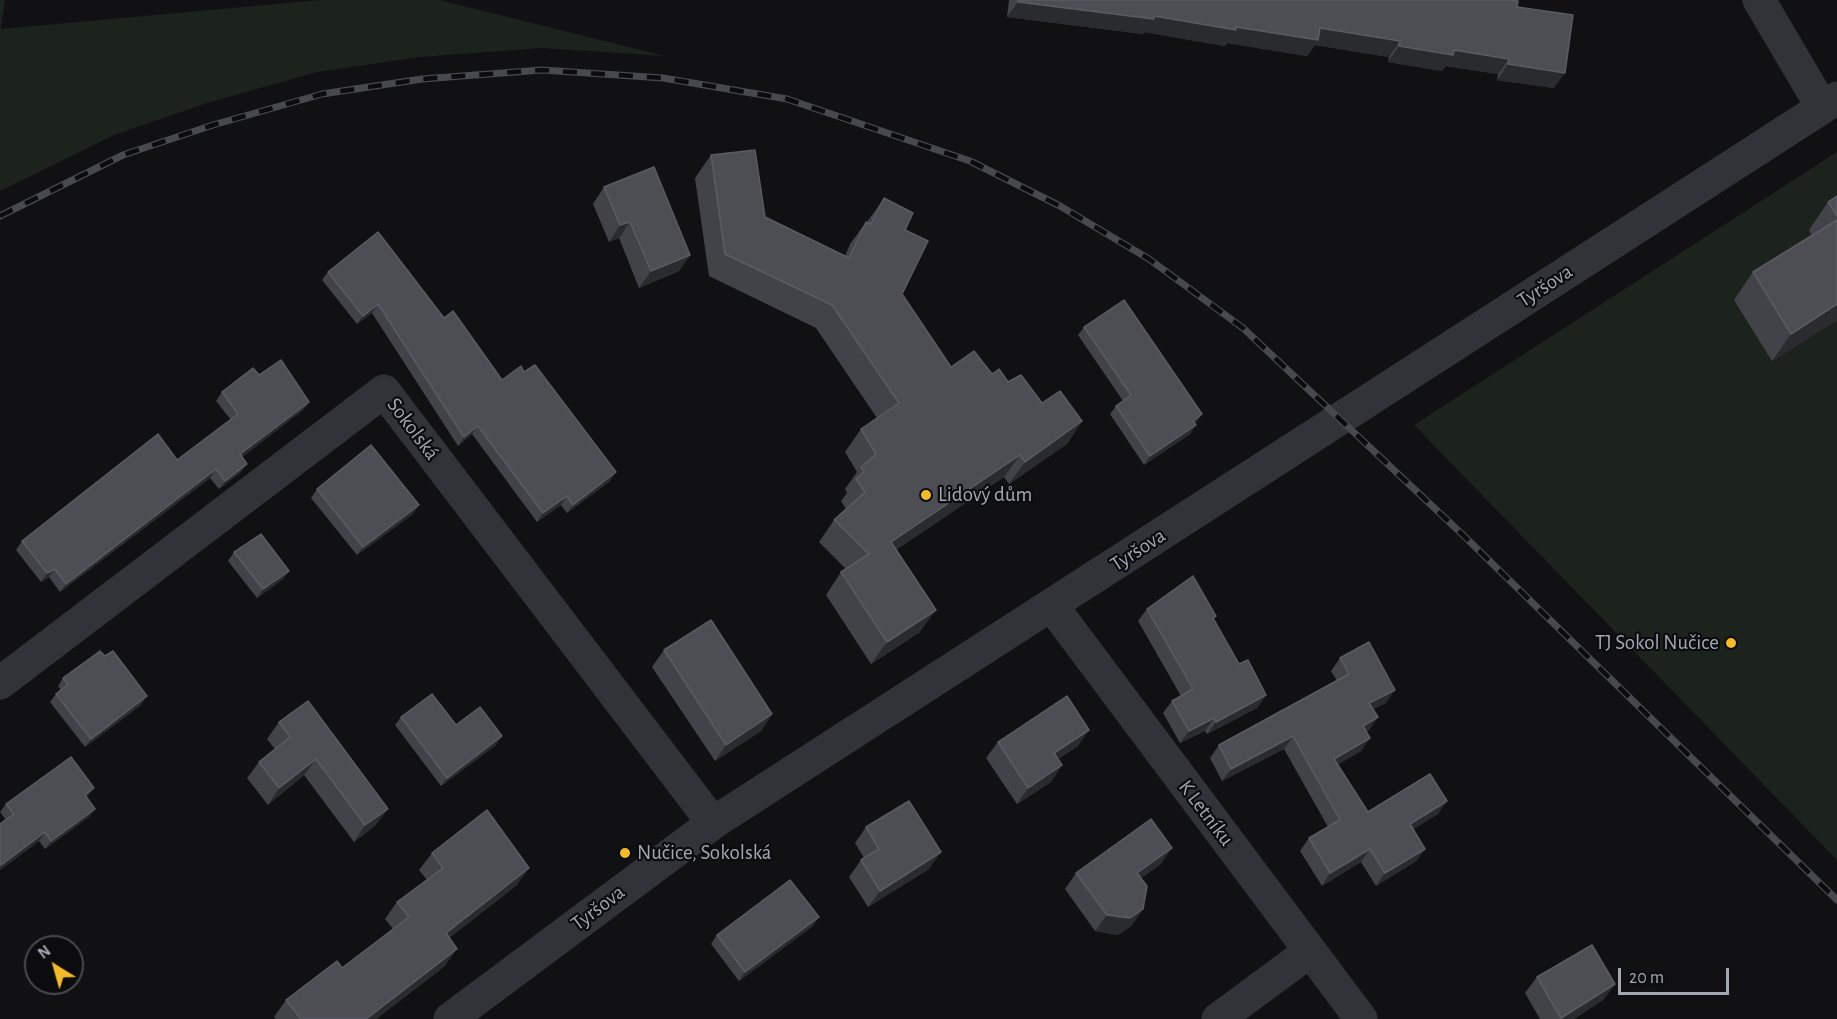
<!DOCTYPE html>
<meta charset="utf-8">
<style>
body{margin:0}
#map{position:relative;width:1837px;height:1019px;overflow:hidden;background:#111113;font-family:"Alegreya Sans",sans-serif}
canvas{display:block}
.north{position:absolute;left:24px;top:935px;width:60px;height:60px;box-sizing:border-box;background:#0c0c0e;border:2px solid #484a50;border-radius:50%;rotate:323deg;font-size:16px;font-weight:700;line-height:24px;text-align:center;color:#a3a7b4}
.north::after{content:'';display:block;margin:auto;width:21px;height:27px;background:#f3bb2a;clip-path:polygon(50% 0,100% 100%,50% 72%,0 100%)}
.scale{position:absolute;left:1618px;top:968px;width:111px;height:27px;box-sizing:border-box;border:3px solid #a3a7b4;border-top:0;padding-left:8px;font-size:18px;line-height:21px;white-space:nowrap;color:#a3a7b4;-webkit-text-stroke:4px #0c0c0e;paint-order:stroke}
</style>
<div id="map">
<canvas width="1837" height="1019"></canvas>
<div class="north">N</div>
<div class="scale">20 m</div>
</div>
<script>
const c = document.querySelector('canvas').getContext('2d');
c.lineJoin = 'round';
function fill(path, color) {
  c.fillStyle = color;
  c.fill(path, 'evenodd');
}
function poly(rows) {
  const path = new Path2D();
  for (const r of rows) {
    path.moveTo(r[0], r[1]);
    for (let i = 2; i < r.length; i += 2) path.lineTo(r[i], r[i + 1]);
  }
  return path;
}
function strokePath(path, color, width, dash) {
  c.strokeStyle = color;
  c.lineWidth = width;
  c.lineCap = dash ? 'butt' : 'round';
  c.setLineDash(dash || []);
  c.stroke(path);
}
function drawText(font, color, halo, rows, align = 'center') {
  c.font = font + ' "Alegreya Sans",sans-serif';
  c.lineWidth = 4.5;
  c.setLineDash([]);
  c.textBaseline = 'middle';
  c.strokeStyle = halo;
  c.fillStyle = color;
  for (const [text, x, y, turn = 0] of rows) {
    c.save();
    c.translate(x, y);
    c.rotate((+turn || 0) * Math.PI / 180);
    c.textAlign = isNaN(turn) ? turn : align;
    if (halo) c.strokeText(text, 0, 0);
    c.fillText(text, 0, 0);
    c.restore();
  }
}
fill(poly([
 [0,0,5,0,1,29,320,0,439,0,665,56,542,48,420,57,317,72,207,103,114,135,0,191],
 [1837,152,1837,860,1414,425]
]), '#1c231d');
strokePath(poly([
 [1759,0,1822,107],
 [1052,606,1361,1019],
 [0,683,384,391,713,823],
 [450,1019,713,823,1837,98],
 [1218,1019,1309,952]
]), '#323338', 33);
const rail = poly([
 [0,216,123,155,213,125,322,94,422,79,542,70,663,78,787,99,970,161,1060,206,1149,259,1243,328,1463,535,1837,900]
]);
strokePath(rail, '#47494f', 7);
strokePath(rail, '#0c0c0e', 4.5, [14]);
fill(poly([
 [1009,0,1511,0,1517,7,1554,88,1497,80,1498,74,1446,66,1442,71,1388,62,1389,57,1315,45,1307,56,1227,43,1225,46,1144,32,1143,34,1007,17],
 [711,155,765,217,845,256,850,244,866,222,867,222,884,198,905,230,902,294,951,367,992,374,1042,403,1082,421,1067,444,1009,484,1004,477,896,550,920,632,871,664,826,595,841,572,846,569,819,542,834,520,846,509,841,501,847,493,845,489,857,472,845,452,861,429,877,418,816,328,709,276,695,178],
 [604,187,690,255,679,271,639,288,619,238,609,242,593,204],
 [1837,196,1837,320,1772,361,1734,300,1753,272,1812,236,1809,230,1828,202],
 [328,272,444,318,502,380,610,481,567,513,561,505,537,522,472,434,458,446,372,313,357,324,322,280],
 [1084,327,1202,414,1195,424,1190,434,1144,465,1110,414,1116,406,1123,401,1078,335],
 [259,375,309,402,303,410,242,457,241,472,219,489,210,478,60,592,49,577,41,582,16,550,22,541,177,460,231,420,216,401,222,392],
 [317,489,413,514,357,555,311,498],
 [234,552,289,571,283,579,257,598,228,561],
 [1147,609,1216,616,1214,619,1239,664,1266,695,1257,708,1207,734,1205,731,1180,743,1163,713,1172,701,1181,696,1138,621],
 [664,650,772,714,761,731,715,761,652,667],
 [105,656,141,705,85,747,50,702,56,694,61,690,58,686,63,678],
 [1340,658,1386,703,1373,709,1378,717,1369,730,1366,732,1370,738,1361,751,1337,765,1368,812,1438,814,1413,829,1425,849,1416,861,1376,886,1361,862,1322,886,1300,851,1309,838,1328,827,1284,749,1222,781,1210,758,1219,745,1337,681,1331,671],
 [308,701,376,825,354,842,304,775,268,805,247,778,259,762,275,749,267,739,279,722],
 [401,717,456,725,496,745,441,786,395,725],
 [998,742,1078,746,1058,759,1062,765,1051,782,1017,804,986,758],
 [88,796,87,797,89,817,45,849,39,841,0,870,0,824,6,820,0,812,6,804],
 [866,827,929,869,868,907,849,877,861,860,864,858,855,843],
 [432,853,517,885,449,938,445,966,376,1019,276,1019,274,1017,286,1000,342,968,393,929,385,919,397,902,427,880,419,870],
 [1161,864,1141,878,1143,909,1131,926,1118,935,1095,931,1065,889,1076,873],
 [813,926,739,981,711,944,717,935],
 [1537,977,1615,984,1603,1000,1574,1019,1540,1019,1525,993]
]), '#424348');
fill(poly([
 [1018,2,1154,16,1236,27,1320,28,1400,41,1389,57,1315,45,1307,56,1227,43,1225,46,1144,32,1143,34,1007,17],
 [1399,46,1454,50,1509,59,1498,74,1446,66,1442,71,1388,62],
 [1508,64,1565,73,1554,88,1497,80],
 [630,222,619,238,609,242,620,225],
 [690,255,679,271,639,288,651,271],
 [378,304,372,313,357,324,363,316],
 [1837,304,1837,320,1772,361,1791,334],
 [309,402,303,410,234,463,240,454],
 [1202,414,1196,422,1187,429,1193,421],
 [1082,421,1067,444,1009,484,1025,462],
 [1196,425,1190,434,1144,465,1150,456],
 [478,426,472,434,458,446,464,437],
 [1020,455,1004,477,875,564,891,542],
 [247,464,241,472,219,489,225,481],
 [216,469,210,478,60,592,66,584],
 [616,472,610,481,567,513,573,505],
 [567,496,561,505,537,522,543,513],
 [419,505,413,514,357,555,363,547],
 [55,569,49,577,41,582,47,573],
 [289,571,283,579,257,598,263,589],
 [936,610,920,632,871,664,887,642],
 [1395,690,1386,703,1360,716,1369,703],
 [1266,695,1257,708,1207,734,1216,722],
 [147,696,141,705,85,747,91,739],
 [772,714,761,731,715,761,726,745],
 [1378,717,1369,730,1354,738,1363,726],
 [1214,718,1205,731,1180,743,1189,731],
 [1089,730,1078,746,1043,769,1054,753],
 [502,736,496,745,441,786,447,778],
 [1293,736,1284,749,1222,781,1231,769],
 [1370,738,1361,751,1325,772,1334,759],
 [316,759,304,775,268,805,279,788],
 [1062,765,1051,782,1017,804,1028,788],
 [94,788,88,796,79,803,85,795],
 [1447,801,1438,814,1401,837,1410,824],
 [95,809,89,817,45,849,51,841],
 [388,809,376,825,354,842,365,825],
 [45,832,39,841,0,870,0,867,1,865],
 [1172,848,1161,864,1125,889,1137,873],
 [1370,849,1361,862,1322,886,1330,873],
 [1425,849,1416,861,1376,886,1385,873],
 [941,852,929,869,868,907,880,891],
 [529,868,517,885,434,950,446,933],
 [1143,909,1131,926,1118,935,1095,931,1107,915],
 [819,917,813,926,739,981,745,972],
 [457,949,445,966,376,1019,366,1019],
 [1615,984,1603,1000,1574,1019,1561,1019]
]), '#2a2b2e');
const building = poly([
 [1018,0,1511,0,1518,1,1517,7,1573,15,1565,73,1508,64,1509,59,1454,50,1453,55,1399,46,1400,41,1320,28,1318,40,1236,27,1236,30,1154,16,1154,19,1018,2,1018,0],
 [755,150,765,217,849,258,866,222,871,224,884,198,913,213,905,230,928,241,902,294,951,367,974,351,992,374,999,369,1008,382,1021,375,1042,403,1060,391,1082,421,1025,462,1020,455,891,542,936,610,887,642,841,572,869,554,834,520,865,492,856,479,864,472,861,467,876,454,861,429,899,403,832,305,725,254,711,155,755,150],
 [654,167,690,255,651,271,630,222,620,225,604,187,654,167],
 [1837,196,1837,216,1828,202,1837,196],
 [1837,220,1837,304,1791,334,1753,272,1837,220],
 [378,232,444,318,453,311,502,380,521,366,524,372,535,365,616,472,573,505,567,496,543,513,478,426,464,437,378,304,363,316,328,272,378,232],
 [1124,300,1202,414,1193,421,1196,425,1150,456,1116,406,1131,395,1084,327,1124,300],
 [281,360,309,402,240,454,247,464,225,481,216,469,66,584,55,569,47,573,22,541,158,434,177,460,238,414,222,392,253,368,259,375,281,360],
 [371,445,419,505,363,547,317,489,371,445],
 [261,534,289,571,263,589,234,552,261,534],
 [1193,576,1216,616,1213,618,1239,664,1248,660,1266,695,1216,722,1214,718,1189,731,1172,701,1193,689,1147,609,1193,576],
 [711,620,772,714,726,745,664,650,711,620],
 [1369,642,1395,690,1369,703,1378,717,1363,726,1370,738,1334,759,1368,812,1430,774,1447,801,1410,824,1425,849,1385,873,1370,849,1330,873,1309,838,1340,820,1293,736,1231,769,1219,745,1349,674,1340,658,1369,642],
 [100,651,105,656,113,651,147,696,91,739,56,694,68,684,63,678,100,651],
 [432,694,456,725,480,707,502,736,447,778,401,717,432,694],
 [1067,696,1089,730,1054,753,1062,765,1028,788,998,742,1067,696],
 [308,701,388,809,365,825,316,759,279,788,259,762,290,737,279,722,308,701],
 [71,757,94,788,85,795,95,809,51,841,45,832,1,865,0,863,0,824,14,814,6,804,71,757],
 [909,801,941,852,880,891,861,860,879,849,866,827,909,801],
 [487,810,529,868,446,933,457,949,366,1019,301,1019,286,1000,337,961,342,968,409,917,397,902,443,868,432,853,487,810],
 [1151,819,1172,848,1137,873,1147,886,1143,909,1130,918,1107,915,1076,873,1151,819],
 [790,880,819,917,745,972,717,935,790,880],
 [1592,945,1615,984,1561,1018,1537,977,1592,945]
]);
fill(building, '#4d4e54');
strokePath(building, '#5a5c63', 1.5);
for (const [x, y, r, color] of [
 [926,495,6,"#f3bb2a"],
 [1731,643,6,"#f3bb2a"],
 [625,853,6,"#f3bb2a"]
]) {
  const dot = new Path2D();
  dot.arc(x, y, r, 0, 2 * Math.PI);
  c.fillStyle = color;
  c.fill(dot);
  strokePath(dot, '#0c0c0e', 2);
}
drawText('21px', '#a3a7b4', '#0c0c0e', [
 ["Tyršova",1545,286,-33],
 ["Sokolská",413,429,53],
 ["Tyršova",1138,550,-33],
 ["K Letníku",1206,813,53],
 ["Tyršova",598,908,-37]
]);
drawText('21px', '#a3a7b4', '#0c0c0e', [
 ["Lidový dům",938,495],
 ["TJ Sokol Nučice",1719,643,"right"],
 ["Nučice, Sokolská",637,853]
], 'left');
</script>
